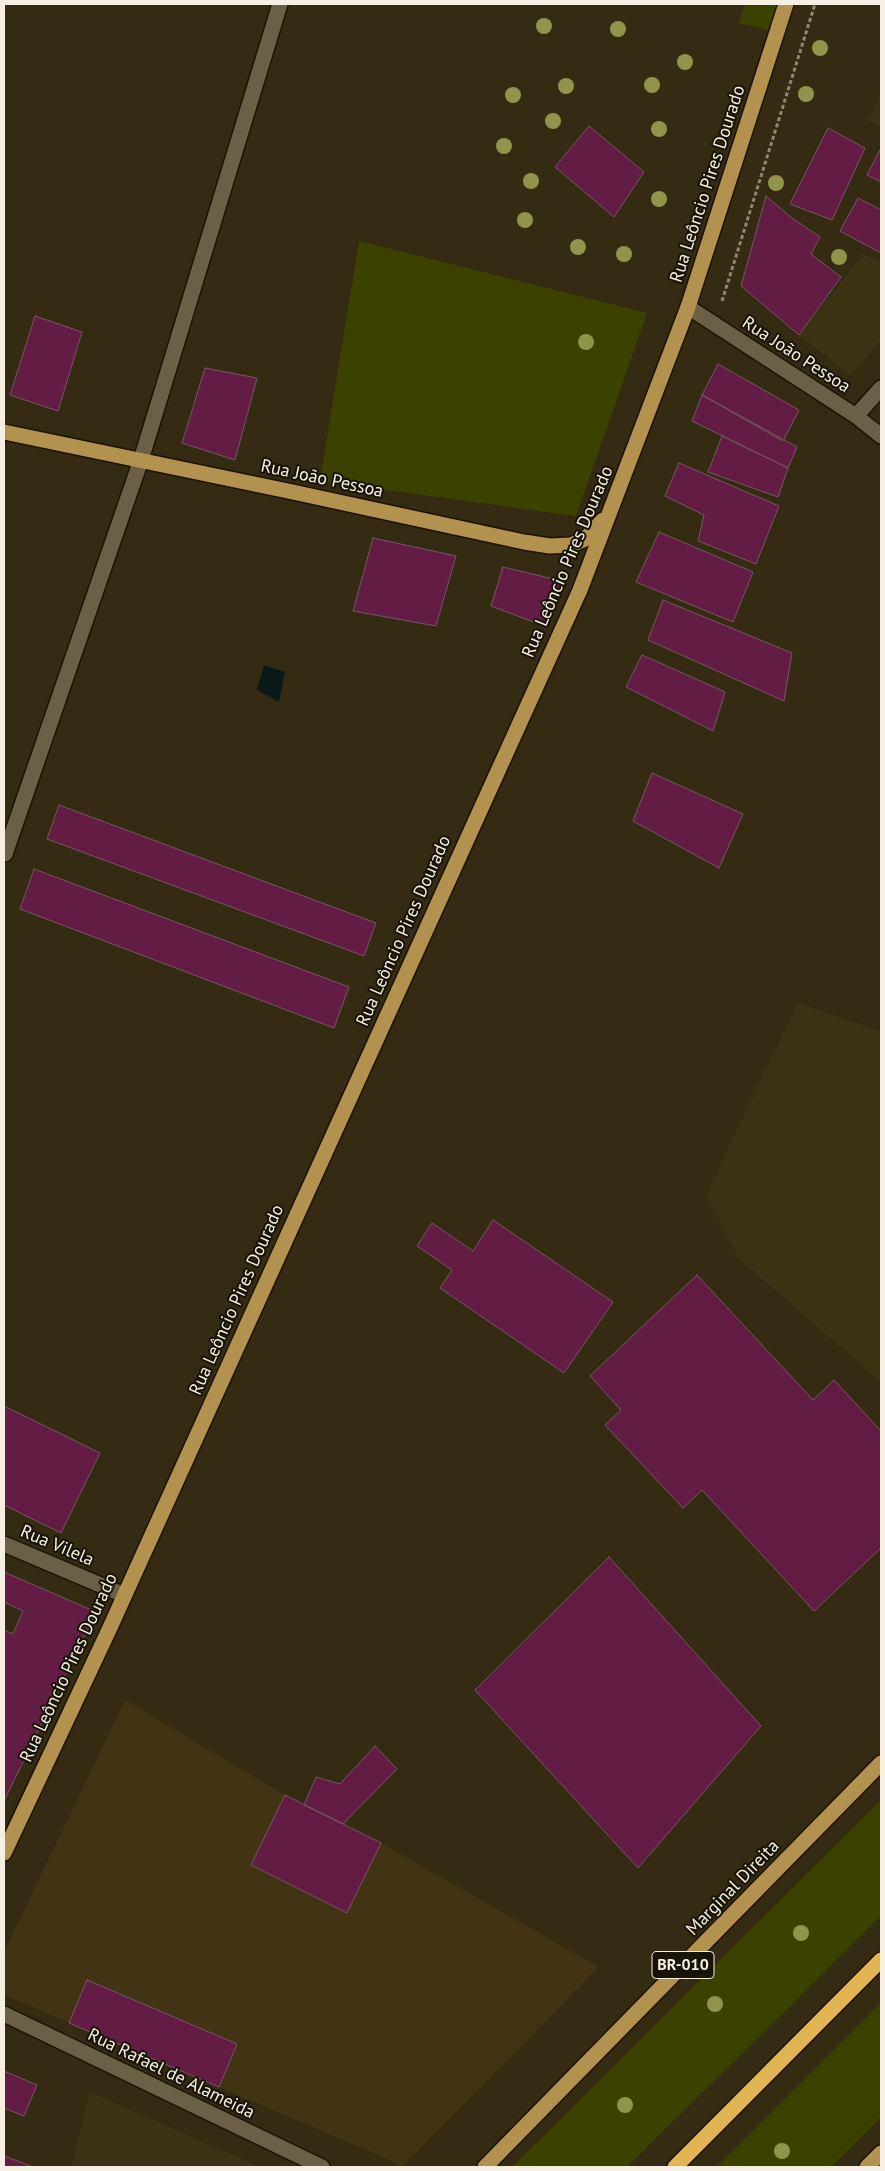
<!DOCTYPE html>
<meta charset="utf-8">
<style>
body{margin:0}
#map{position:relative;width:885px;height:2171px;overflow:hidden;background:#352a12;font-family:"PT Sans",sans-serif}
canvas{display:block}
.frame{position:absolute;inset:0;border:5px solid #f7f0e2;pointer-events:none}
</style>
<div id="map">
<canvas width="885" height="2171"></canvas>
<div class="frame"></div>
</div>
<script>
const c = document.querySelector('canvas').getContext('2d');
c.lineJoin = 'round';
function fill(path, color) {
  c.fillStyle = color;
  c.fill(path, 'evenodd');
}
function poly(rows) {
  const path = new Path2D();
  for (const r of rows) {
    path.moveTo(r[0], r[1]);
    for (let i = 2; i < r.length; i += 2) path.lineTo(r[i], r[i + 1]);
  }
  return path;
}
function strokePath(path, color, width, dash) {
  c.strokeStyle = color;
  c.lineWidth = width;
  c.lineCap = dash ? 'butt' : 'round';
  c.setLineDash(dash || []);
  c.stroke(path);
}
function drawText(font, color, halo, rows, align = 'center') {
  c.font = font + ' "PT Sans",sans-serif';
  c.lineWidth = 4;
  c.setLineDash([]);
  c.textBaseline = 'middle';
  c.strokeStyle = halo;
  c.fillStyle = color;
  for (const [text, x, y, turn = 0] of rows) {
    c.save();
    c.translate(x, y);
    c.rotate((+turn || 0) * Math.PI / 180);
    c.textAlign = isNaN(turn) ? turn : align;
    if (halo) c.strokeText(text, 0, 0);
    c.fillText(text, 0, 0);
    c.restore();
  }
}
fill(poly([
 [125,1700,285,1795,381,1843,599,1967,403,2166,4,1995,4,1952]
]), '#413314');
fill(poly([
 [745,4,781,4,772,31,739,23],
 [359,241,647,313,576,516,320,481],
 [881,1800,881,1916,627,2167,512,2167],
 [881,2003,881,2117,831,2167,717,2167]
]), '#3b4200');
fill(poly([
 [881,89,881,127,869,121],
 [863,254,881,263,881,339,851,376,799,335],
 [798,1003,881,1031,881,1382,739,1259,706,1194],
 [90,2092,260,2167,71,2167]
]), '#3b3313');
fill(poly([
 [264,665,285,672,279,702,257,690]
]), '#0a1a1a');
const building = poly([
 [589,126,644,172,614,217,555,167,589,126],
 [828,128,865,148,832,220,790,204,828,128],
 [881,148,881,182,867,175,881,148],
 [766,196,792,218,820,237,811,254,841,277,799,335,741,286,766,196],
 [858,198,881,210,881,253,840,231,858,198],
 [35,316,82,332,58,411,10,395,35,316],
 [718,364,799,410,783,441,702,395,718,364],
 [205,368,257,378,235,460,182,443,205,368],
 [702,395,797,447,788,468,692,421,702,395],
 [722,436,788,468,778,497,708,472,722,436],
 [679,463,779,506,756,564,698,541,704,515,665,496,679,463],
 [659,532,753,572,733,622,636,582,659,532],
 [373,538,456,556,436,626,353,611,373,538],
 [503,567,566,582,544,626,491,606,503,567],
 [663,600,792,653,784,701,648,640,663,600],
 [642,655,725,692,713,731,626,687,642,655],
 [652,773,743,814,719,868,633,821,652,773],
 [59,805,376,923,364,956,47,839,59,805],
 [34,869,349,987,334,1028,20,909,34,869],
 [493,1220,613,1302,564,1373,440,1288,452,1270,417,1246,432,1223,473,1251,493,1220],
 [697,1275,813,1400,834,1380,881,1431,881,1548,814,1611,702,1490,683,1508,605,1425,621,1410,590,1376,697,1275],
 [4,1406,100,1453,61,1533,4,1505,4,1406],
 [609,1557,761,1726,638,1868,475,1690,609,1557],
 [4,1572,96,1612,4,1801,4,1572],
 [4,1602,23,1611,13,1634,4,1630,4,1602],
 [375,1746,397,1769,343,1824,304,1805,316,1777,340,1784,375,1746],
 [285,1795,381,1843,347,1913,251,1865,285,1795],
 [87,1980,237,2044,219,2087,69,2023,87,1980],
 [4,2071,37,2085,24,2116,4,2108,4,2071],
 [4,2156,31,2166,30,2167,4,2167,4,2156]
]);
fill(building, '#631c44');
strokePath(building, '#755965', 1);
const minor = poly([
 [688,307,856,416,881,436],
 [856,416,881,388],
 [5,854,141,460,280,4],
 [4,1544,124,1595],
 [4,2014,322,2167]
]);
const major = poly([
 [4,432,288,491,524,542,550,546,571,545,585,539,603,520],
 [4,1853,108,1632,580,590,688,307,786,4],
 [485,2167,881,1763],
 [867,2167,881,2153]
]);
const highway = poly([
 [675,2167,881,1960]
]);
strokePath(minor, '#1c1200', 18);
strokePath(major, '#1c1200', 18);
strokePath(highway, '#1c1200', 18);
strokePath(poly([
 [722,301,815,4]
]), '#918774', 3, [4, 2.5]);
strokePath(minor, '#6b5f46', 15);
strokePath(major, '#b2924e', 15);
strokePath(highway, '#e2b453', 15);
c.fillStyle = '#91954b';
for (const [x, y] of [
 [544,26],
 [618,29],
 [820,48],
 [685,62],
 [652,85],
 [566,86],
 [806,94],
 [513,95],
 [553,121],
 [659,129],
 [504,146],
 [531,181],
 [776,183],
 [659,199],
 [525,220],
 [578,247],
 [624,254],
 [839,257],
 [586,342],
 [801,1933],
 [715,2004],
 [625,2105],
 [782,2151]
]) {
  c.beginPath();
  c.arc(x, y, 8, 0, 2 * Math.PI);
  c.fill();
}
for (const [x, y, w] of [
 [683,1965,62]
]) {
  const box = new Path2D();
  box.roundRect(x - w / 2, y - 13.5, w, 27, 4);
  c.fillStyle = '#181409';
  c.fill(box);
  strokePath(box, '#f7f0e2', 1);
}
drawText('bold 16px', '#f7f0e2', null, [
 ["BR-010",683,1965]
]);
drawText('18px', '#f7f0e2', '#181409', [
 ["Rua Leôncio Pires Dourado",708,184,-72],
 ["Rua João Pessoa",796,355,33],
 ["Rua João Pessoa",322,479,12],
 ["Rua Leôncio Pires Dourado",568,562,-67],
 ["Rua Leôncio Pires Dourado",404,931,-66],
 ["Rua Leôncio Pires Dourado",237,1300,-66],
 ["Rua Vilela",57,1546,23],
 ["Rua Leôncio Pires Dourado",69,1668,-65],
 ["Marginal Direita",733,1888,-46],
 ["Rua Rafael de Alameida",171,2074,26]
]);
</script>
